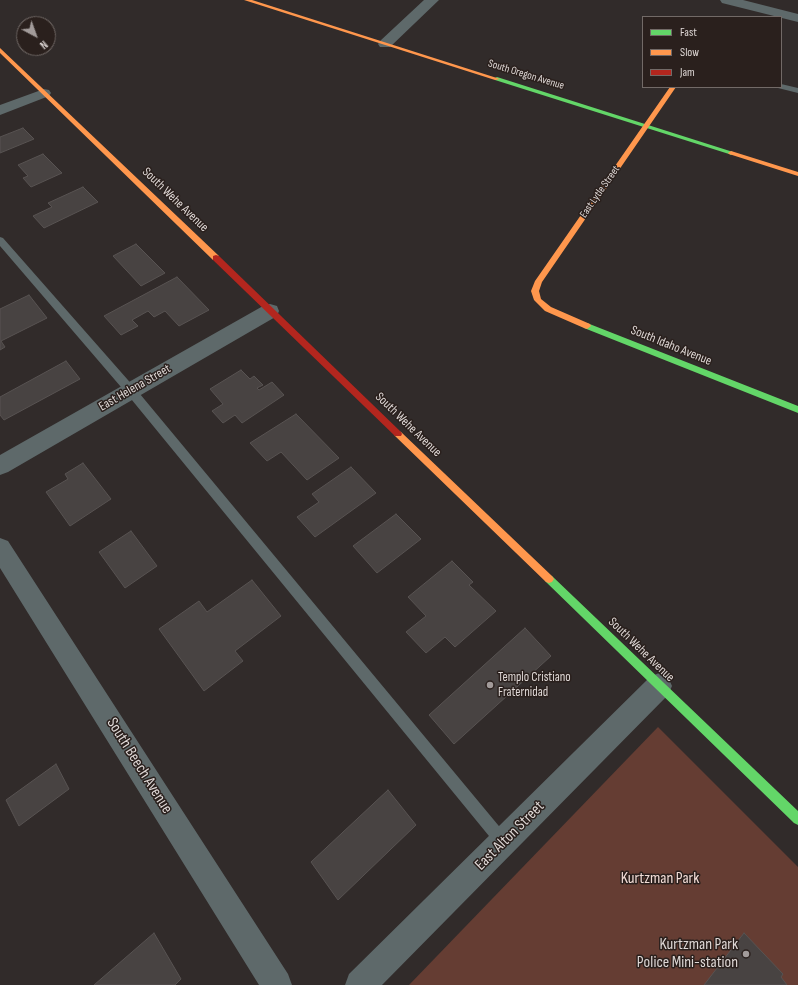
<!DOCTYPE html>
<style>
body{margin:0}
#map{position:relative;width:798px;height:985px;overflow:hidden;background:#312b2a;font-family:"Sofia Sans Condensed",sans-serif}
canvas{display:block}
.legend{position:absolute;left:642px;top:16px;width:140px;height:72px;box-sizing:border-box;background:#2a201d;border:1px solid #726a67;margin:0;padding:5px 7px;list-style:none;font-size:12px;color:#dfd8d6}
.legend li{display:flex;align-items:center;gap:8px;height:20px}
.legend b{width:20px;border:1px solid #726a67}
.north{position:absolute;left:16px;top:16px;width:40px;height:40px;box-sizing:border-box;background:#2a201d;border:1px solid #726a67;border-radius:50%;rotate:139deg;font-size:11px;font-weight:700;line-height:16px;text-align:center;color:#dfd8d6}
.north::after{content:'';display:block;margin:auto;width:14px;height:18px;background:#a29b9a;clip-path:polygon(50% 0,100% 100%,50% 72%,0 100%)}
</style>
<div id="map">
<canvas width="798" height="985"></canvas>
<ul class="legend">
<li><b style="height:5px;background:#63d668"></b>Fast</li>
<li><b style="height:5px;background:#ff974d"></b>Slow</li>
<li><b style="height:5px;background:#b3261e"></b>Jam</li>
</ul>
<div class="north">N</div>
</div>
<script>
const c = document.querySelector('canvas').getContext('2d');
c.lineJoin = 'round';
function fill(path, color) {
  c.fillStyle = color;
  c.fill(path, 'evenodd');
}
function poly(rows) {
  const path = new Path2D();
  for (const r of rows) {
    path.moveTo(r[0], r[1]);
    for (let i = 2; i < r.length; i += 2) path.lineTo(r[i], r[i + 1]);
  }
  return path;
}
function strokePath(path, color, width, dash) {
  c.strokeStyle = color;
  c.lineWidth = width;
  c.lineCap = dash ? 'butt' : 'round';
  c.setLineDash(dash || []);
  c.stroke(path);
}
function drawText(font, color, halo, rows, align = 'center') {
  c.font = font + ' "Sofia Sans Condensed",sans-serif';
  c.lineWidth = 3;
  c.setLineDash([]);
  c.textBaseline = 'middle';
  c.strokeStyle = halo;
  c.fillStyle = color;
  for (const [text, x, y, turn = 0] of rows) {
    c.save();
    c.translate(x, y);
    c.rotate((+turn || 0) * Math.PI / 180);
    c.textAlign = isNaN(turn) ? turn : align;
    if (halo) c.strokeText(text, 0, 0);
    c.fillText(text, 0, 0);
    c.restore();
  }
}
fill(poly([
 [658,727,798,867,798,985,409,985]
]), '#653d33');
const building = poly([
 [23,128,34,139,0,153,0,137,23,128],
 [43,154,62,173,31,187,23,178,28,176,18,165,43,154],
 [83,187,98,202,44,228,33,216,52,207,48,203,83,187],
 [136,244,165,273,141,286,113,256,136,244],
 [177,277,209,310,179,326,165,311,154,317,148,311,132,320,138,326,121,335,104,316,177,277],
 [29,295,47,318,1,341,5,347,0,350,0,309,29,295],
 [66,361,80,379,4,420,0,415,0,397,66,361],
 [241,370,250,379,254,376,263,385,257,388,259,390,272,382,284,395,242,423,235,415,223,423,212,411,223,404,210,389,241,370],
 [296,414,339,458,307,480,281,452,267,461,250,443,296,414],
 [83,463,111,499,70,526,46,492,68,479,65,474,83,463],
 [351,467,376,493,315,537,297,517,319,502,312,494,351,467],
 [396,514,421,539,377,573,353,546,396,514],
 [131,531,157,566,125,588,99,552,131,531],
 [452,561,473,582,469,585,496,611,455,647,445,637,426,653,406,632,426,616,408,597,452,561],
 [252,580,281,616,235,651,243,661,204,691,159,629,199,601,207,612,252,580],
 [525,628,551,656,454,744,429,715,525,628],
 [56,764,69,789,19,826,6,800,56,764],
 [388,790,416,825,338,900,311,862,388,790],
 [154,933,181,979,175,985,94,985,154,933],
 [744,933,783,974,781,977,787,985,704,985,744,933]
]);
fill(building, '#484342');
strokePath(building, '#585352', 1);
fill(poly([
 [781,84,798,88,798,93,778,88,781,87,781,84],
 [0,237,3,238,135,388,508,837,511,842,508,847,503,850,498,847,127,394,0,246,0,237]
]), '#5e696a');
fill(poly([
 [424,0,439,0,390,47,380,47,378,44,380,41,424,0],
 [720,0,743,0,798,14,798,22,722,3,720,0],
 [44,89,49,90,51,93,49,96,0,115,0,105,44,89],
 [270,304,277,306,279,311,277,316,8,472,0,475,0,455,263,306,270,304],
 [0,538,8,541,288,974,292,985,259,985,0,568,0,538],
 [659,673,668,677,672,686,668,695,382,985,345,985,349,974,650,677,659,673]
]), '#5e696a');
fill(poly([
 [497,77,733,152,734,153,731,155,729,154,495,80,495,78,497,77],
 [587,323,798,406,798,413,584,328,583,326,584,324,587,323],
 [549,575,552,576,798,811,798,825,794,823,546,582,544,579,546,576,549,575]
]), '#63d668');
fill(poly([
 [244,0,252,0,500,79,495,80,244,0],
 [0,48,219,256,219,260,213,260,0,53,0,48],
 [670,87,676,87,542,282,539,291,541,299,551,307,590,324,591,326,587,329,584,328,545,311,534,300,531,291,535,281,670,87],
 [731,151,798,172,798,176,729,154,728,153,731,151],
 [398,431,401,432,552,576,554,579,552,582,549,583,546,582,395,436,394,434,398,431]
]), '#ff974d');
fill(poly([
 [216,255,219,256,401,432,402,434,401,436,395,436,213,260,213,256,216,255]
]), '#b3261e');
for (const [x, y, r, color] of [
 [490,685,4,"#a29b9a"],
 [746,954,4,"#a29b9a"]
]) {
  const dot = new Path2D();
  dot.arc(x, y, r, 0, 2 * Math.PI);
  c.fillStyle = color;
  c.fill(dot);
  strokePath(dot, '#2a201d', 1.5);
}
drawText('11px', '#dfd8d6', '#2a201d', [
 ["South Oregon Avenue",526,75,17],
 ["East Lytle Street",600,192,-55]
]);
drawText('13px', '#dfd8d6', '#2a201d', [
 ["South Wehe Avenue",175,200,44],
 ["South Idaho Avenue",671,346,22],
 ["East Helena Street",135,388,-30],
 ["South Wehe Avenue",408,425,44],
 ["South Wehe Avenue",641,650,44]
]);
drawText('13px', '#dfd8d6', '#2a201d', [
 ["Templo Cristiano",498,678],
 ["Fraternidad",498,693]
], 'left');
drawText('16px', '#dfd8d6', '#2a201d', [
 ["South Beech Avenue",139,766,58],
 ["East Alton Street",510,836,-45]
]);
drawText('16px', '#f3ddd7', '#2a201d', [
 ["Kurtzman Park",660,879]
]);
drawText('16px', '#dfd8d6', '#2a201d', [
 ["Kurtzman Park",738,945],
 ["Police Mini-station",738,963]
], 'right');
</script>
